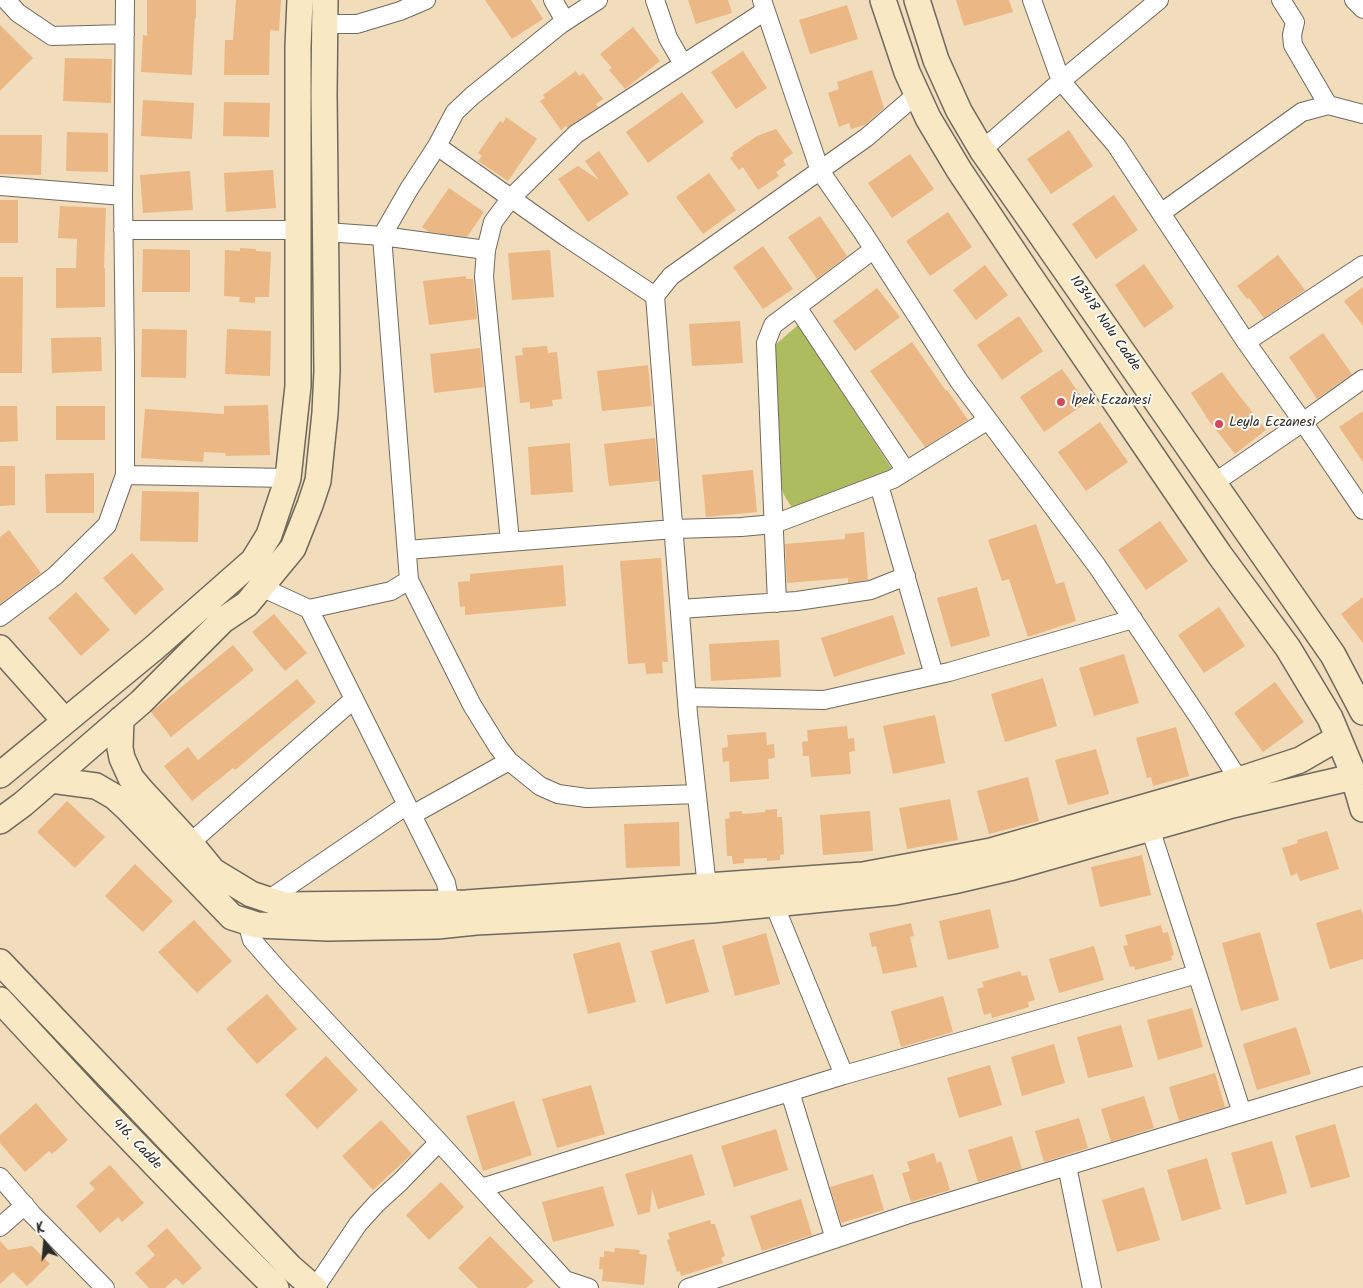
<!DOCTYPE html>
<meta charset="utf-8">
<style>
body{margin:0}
#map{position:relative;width:1363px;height:1288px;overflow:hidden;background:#f1dcbc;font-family:Kalam,sans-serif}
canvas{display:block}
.north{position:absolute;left:20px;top:1218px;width:50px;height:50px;-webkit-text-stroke:4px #fdfcf7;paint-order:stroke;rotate:343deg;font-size:14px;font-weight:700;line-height:20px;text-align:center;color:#2b2b2b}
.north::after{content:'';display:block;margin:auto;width:18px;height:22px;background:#2b2b2b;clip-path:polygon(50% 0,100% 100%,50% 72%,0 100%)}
</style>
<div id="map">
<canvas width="1363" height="1288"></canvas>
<div class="north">K</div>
</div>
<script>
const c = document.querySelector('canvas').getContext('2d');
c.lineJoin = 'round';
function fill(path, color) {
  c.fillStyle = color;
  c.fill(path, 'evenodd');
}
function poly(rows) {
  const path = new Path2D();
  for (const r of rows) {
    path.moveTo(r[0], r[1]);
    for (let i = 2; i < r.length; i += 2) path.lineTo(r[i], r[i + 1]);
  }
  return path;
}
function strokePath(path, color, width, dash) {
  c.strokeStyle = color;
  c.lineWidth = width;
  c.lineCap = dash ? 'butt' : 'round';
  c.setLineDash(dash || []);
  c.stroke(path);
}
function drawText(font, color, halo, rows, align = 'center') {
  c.font = font + ' Kalam,sans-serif';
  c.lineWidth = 4;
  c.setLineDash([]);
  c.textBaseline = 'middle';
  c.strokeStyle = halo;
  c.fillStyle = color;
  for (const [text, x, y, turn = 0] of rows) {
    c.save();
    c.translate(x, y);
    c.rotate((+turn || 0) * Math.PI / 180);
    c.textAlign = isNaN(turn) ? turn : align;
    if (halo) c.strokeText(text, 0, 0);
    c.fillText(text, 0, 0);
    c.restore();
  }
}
fill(poly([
 [798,325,892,469,794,511,784,495,779,481,773,347]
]), '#adbc5f');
fill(poly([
 [147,0,196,0,196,18,195,18,192,75,141,72,143,35,147,36],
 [236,0,281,0,279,31,270,30,269,75,224,75,225,40,233,40],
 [485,0,531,0,543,19,512,39],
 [688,0,728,0,732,13,696,24],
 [956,0,1009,0,1013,12,964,26],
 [847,5,858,39,810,54,799,20],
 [0,25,33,58,0,91],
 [633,27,660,61,625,89,609,70,612,68,600,54],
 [743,51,767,88,736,109,711,72],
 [65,58,112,59,111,103,63,101],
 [872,70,884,108,865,125,851,129,849,123,839,127,828,93,839,89,837,82],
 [576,71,579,76,583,73,603,99,596,104,598,107,567,128,566,126,561,130,540,101,545,98,543,95],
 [682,92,704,122,648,163,626,132],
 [143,100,194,103,192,139,141,136],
 [224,102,270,103,269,137,223,136],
 [506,117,537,139,508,181,478,161,482,156,478,153,500,121,503,123],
 [776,129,793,153,783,160,786,165,776,172,779,176,758,190,743,167,739,170,730,158,734,155,732,153,757,136],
 [1069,130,1093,166,1051,194,1027,159],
 [67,132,108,133,108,172,66,171],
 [0,135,42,135,41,175,0,174],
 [599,151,629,194,588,222,558,179,578,166,599,180,585,161],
 [910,154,934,189,892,218,868,183],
 [273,170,276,208,226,212,224,173],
 [190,171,193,210,143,213,140,175],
 [709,173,736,210,703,234,676,197],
 [449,188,484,212,467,237,429,232,422,227],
 [1114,195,1138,230,1096,259,1072,224],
 [0,200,18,200,18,243,0,243],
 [60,206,106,208,104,268,105,268,105,307,56,308,56,268,76,268,77,239,58,238],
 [948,212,972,247,930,276,906,241],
 [820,216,847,256,817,279,788,237],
 [763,246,793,289,763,309,733,267],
 [240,248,256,249,256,251,271,252,269,297,255,297,255,303,239,302,240,297,224,296,225,250,240,251],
 [143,249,190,250,190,292,142,292],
 [550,250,554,297,512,300,508,253],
 [1278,255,1305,290,1264,318,1249,298,1247,299,1237,286],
 [1144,264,1174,307,1144,328,1115,285],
 [985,265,1008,295,976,320,953,290],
 [466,276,466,279,473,279,477,319,429,325,423,281],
 [0,277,23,277,22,373,0,373],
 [1363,287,1363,326,1344,301],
 [877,288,900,317,855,351,833,321],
 [1019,316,1043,351,1002,380,977,345],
 [740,321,743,363,692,366,689,324],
 [142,329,187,330,186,378,141,377],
 [227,329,271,331,270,376,225,374],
 [1323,333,1352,374,1317,399,1289,357],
 [101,337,102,371,52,373,51,338],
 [912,342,946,391,947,390,968,420,925,447,870,371],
 [547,346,548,353,557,352,562,399,552,400,553,406,530,409,530,402,520,403,515,356,523,355,522,348],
 [480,348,484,387,434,393,430,354],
 [648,365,652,406,602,411,597,371],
 [1062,369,1086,403,1044,432,1020,397],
 [1222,372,1232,386,1266,430,1235,454,1206,417,1206,416,1191,393],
 [268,405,270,455,226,456,225,453,204,452,203,462,141,458,145,409,224,414,224,406],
 [0,406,17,406,18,441,0,442],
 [56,406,105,406,105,440,56,440],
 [1363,411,1363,462,1339,427],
 [1100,422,1128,462,1086,491,1058,452],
 [655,438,659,481,609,486,604,444],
 [570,443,573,492,531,495,528,447],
 [0,466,15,466,15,505,0,506],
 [753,470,757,512,706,517,702,475],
 [94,473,94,513,46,513,45,474],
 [142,491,199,492,198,542,140,541],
 [1160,521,1188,561,1146,590,1118,550],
 [1036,524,1056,584,1064,582,1076,621,1028,637,1009,579,1002,581,988,540],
 [9,530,41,573,0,604,0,537],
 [864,532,868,580,848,583,848,578,787,583,785,544,845,539,845,534],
 [132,553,164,589,135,615,103,578],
 [661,558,668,662,662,662,663,673,646,674,645,663,628,664,620,561],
 [563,565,566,606,465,615,465,606,460,607,458,582,470,581,470,574],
 [977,587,990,636,951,647,937,598],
 [76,592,110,630,81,656,48,618],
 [1363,597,1363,643,1341,614],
 [1219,607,1245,646,1204,673,1178,635],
 [274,614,307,653,285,671,252,632],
 [893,615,905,654,834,677,821,638],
 [779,640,781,677,711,681,709,644],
 [233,645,254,670,171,737,151,712],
 [1124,654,1139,703,1094,716,1079,668],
 [1043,678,1057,726,1005,742,991,694],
 [297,679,316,702,235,770,233,768,192,801,164,766,188,747,198,760],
 [1275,682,1304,722,1263,752,1234,713],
 [935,715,945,763,893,774,883,726],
 [847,726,848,739,854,738,855,751,849,752,851,774,811,777,809,756,803,756,802,742,808,741,807,730],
 [1176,727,1189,776,1153,786,1151,777,1147,778,1136,738],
 [766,732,767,745,774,744,775,758,768,759,769,779,730,782,729,761,723,762,722,748,728,747,727,735],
 [1096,749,1109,794,1068,805,1055,760],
 [1028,777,1039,821,989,834,977,791],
 [950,799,958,840,907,849,899,808],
 [67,801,105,837,75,868,37,832],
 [777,809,777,817,782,817,783,833,784,854,780,855,780,860,767,861,767,858,744,859,744,863,733,864,732,856,727,856,725,819,730,818,729,812,742,811,742,814,765,812,765,810],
 [870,811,873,851,823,855,820,815],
 [679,822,680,866,626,868,624,824],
 [1327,831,1339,869,1300,881,1297,873,1291,876,1282,848,1298,843,1297,840],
 [1142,855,1151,895,1100,907,1091,867],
 [135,864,173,901,143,932,105,896],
 [990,909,999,948,948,960,939,921],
 [1361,909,1363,916,1363,959,1330,969,1316,923],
 [194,920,232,961,197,993,158,952],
 [911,923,914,936,910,937,917,967,883,974,876,946,872,947,869,933],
 [1161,925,1163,933,1168,932,1174,955,1171,956,1172,960,1135,970,1134,966,1130,967,1123,946,1128,945,1125,935],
 [1260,932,1279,1000,1241,1011,1222,943],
 [766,933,780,984,735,996,722,946],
 [694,939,709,992,666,1004,651,951],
 [620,942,636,1002,588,1014,573,954],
 [1094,946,1104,980,1059,993,1049,959],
 [1020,971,1022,976,1027,975,1035,1000,1028,1002,1029,1007,992,1018,991,1013,984,1015,977,989,984,987,982,982],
 [267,994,297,1029,257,1064,226,1029],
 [943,996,953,1032,901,1047,891,1011],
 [1192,1008,1203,1047,1158,1060,1147,1020],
 [1121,1025,1133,1067,1088,1078,1077,1037],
 [1296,1027,1311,1074,1257,1090,1243,1044],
 [1054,1044,1065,1083,1022,1096,1011,1057],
 [326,1056,358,1090,317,1129,285,1095],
 [990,1065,1002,1105,959,1118,947,1078],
 [1215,1073,1225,1107,1179,1121,1169,1087],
 [591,1085,605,1134,557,1148,542,1099],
 [1144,1096,1154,1128,1111,1142,1101,1109],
 [514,1101,532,1155,483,1171,466,1116],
 [36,1103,68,1140,52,1154,49,1151,25,1172,0,1143,0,1135],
 [1079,1118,1088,1148,1044,1162,1035,1131],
 [381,1120,412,1154,373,1190,342,1156],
 [1335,1124,1350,1177,1311,1188,1295,1136],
 [776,1129,788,1170,734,1187,721,1146],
 [1012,1136,1022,1169,978,1182,968,1150],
 [1272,1141,1287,1193,1246,1205,1231,1153],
 [934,1153,937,1163,941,1161,950,1190,911,1202,902,1173,910,1171,907,1162],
 [692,1154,705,1195,658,1209,652,1189,650,1212,638,1215,625,1174],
 [1207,1158,1221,1209,1182,1221,1167,1170],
 [110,1165,144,1203,122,1222,118,1217,100,1233,76,1206,95,1189,89,1183],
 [873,1174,884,1210,841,1223,830,1187],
 [441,1182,464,1207,429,1240,406,1215],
 [603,1186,614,1226,553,1242,542,1202],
 [1144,1187,1160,1240,1117,1252,1102,1200],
 [801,1199,812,1235,762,1251,750,1216],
 [710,1220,711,1224,715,1224,725,1256,721,1258,723,1263,681,1276,680,1271,677,1272,667,1240,670,1239,668,1233],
 [167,1228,202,1268,183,1285,176,1278,165,1288,149,1288,135,1273,155,1255,147,1246],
 [490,1236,534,1281,526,1288,478,1288,458,1268],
 [0,1241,8,1250,32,1246,50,1264,27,1286,13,1272,0,1284],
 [615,1248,640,1250,639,1254,647,1255,644,1285,602,1281,603,1269,599,1269,600,1257,604,1257,604,1251,614,1252]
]), '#ebb784');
const street = poly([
 [6,0,18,13,52,36,125,34],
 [553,0,565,21],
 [598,0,561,24,472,96,455,112,437,146,409,189,382,236,409,580,472,705,498,747,509,761,540,786,558,794,587,798,697,794],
 [655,0,668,38,683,64],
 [762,0,820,171,862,231,959,381,1097,566,1201,721,1239,780],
 [1032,0,1061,81,1116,145,1246,342,1303,422,1363,510],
 [1281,0,1295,22,1292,35,1293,45,1328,105],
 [1354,0,1363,9],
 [325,24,357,24,400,11,426,0],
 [437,146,566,237,655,296],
 [982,150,1061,81,1159,0],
 [0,186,123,196],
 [1161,213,1302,112,1328,105,1363,114],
 [123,230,298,230],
 [326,232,382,236,486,250],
 [797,307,906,471],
 [1246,342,1363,265],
 [125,475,288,478],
 [1214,483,1303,422,1363,379],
 [879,485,934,675],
 [510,541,484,277,486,250,493,222,511,198,576,134,765,11],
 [407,550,674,529,741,527,774,524,893,479,988,420],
 [261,587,309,609,391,591,409,580],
 [777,603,766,343,773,325,874,249],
 [309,609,446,883,450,903],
 [680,609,797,601,871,590,906,576],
 [0,617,55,576,107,525,125,475,125,361,123,196,125,0],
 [687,697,824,700,949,672,1133,619],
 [412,815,509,761],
 [1150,828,1242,1113],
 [190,843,354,699],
 [707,887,688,714,655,296,671,276,867,137,917,94],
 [268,900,407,805],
 [774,904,844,1075],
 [247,922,252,940,281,973,439,1142,565,1280,589,1288],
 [790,1092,835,1239],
 [1067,1166,1092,1288],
 [0,1177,32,1214,105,1288],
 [481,1188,844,1075,1197,974],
 [0,1227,25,1205],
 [315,1288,358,1224,377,1203,400,1182,439,1142],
 [688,1288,906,1215,1363,1076]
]);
const secondary = poly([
 [883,0,907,72,928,118,959,170,1027,272,1219,554,1288,648,1330,718,1351,768,1363,809],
 [917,0,936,60,959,111,982,150,1333,655,1363,712],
 [0,648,65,721],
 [121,719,120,748,122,758,131,778,141,790,190,843,213,871,251,894,284,905,466,903,863,875,991,851,1239,780,1300,760,1338,738],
 [0,775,154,648,253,561,269,535,288,478,298,386,298,47,300,0],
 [51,780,96,786,115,797,128,809,232,917,257,925,328,928,437,926,476,922,712,910,895,892,953,881,1013,867,1232,805,1353,777],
 [0,821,23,804,141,702,223,620,247,604,293,548,310,505,318,481,325,413,327,371,324,94,325,0],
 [0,962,290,1267,314,1288],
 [0,1000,90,1097,228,1240,276,1288]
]);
strokePath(street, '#70695e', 20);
strokePath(secondary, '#70695e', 28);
strokePath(street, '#fff', 18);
strokePath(secondary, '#f8e8c3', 25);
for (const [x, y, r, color] of [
 [1061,402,5,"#d1495b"],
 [1219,424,5,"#d1495b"]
]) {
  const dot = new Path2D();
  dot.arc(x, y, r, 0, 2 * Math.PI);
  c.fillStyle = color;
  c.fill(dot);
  strokePath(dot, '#fdfcf7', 2);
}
drawText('14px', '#2b2b2b', '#fdfcf7', [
 ["103418 Nolu Cadde",1104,324,55],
 ["416. Cadde",136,1145,46]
]);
drawText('14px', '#2b2b2b', '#fdfcf7', [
 ["İpek Eczanesi",1071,402],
 ["Leyla Eczanesi",1229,424]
], 'left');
</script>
